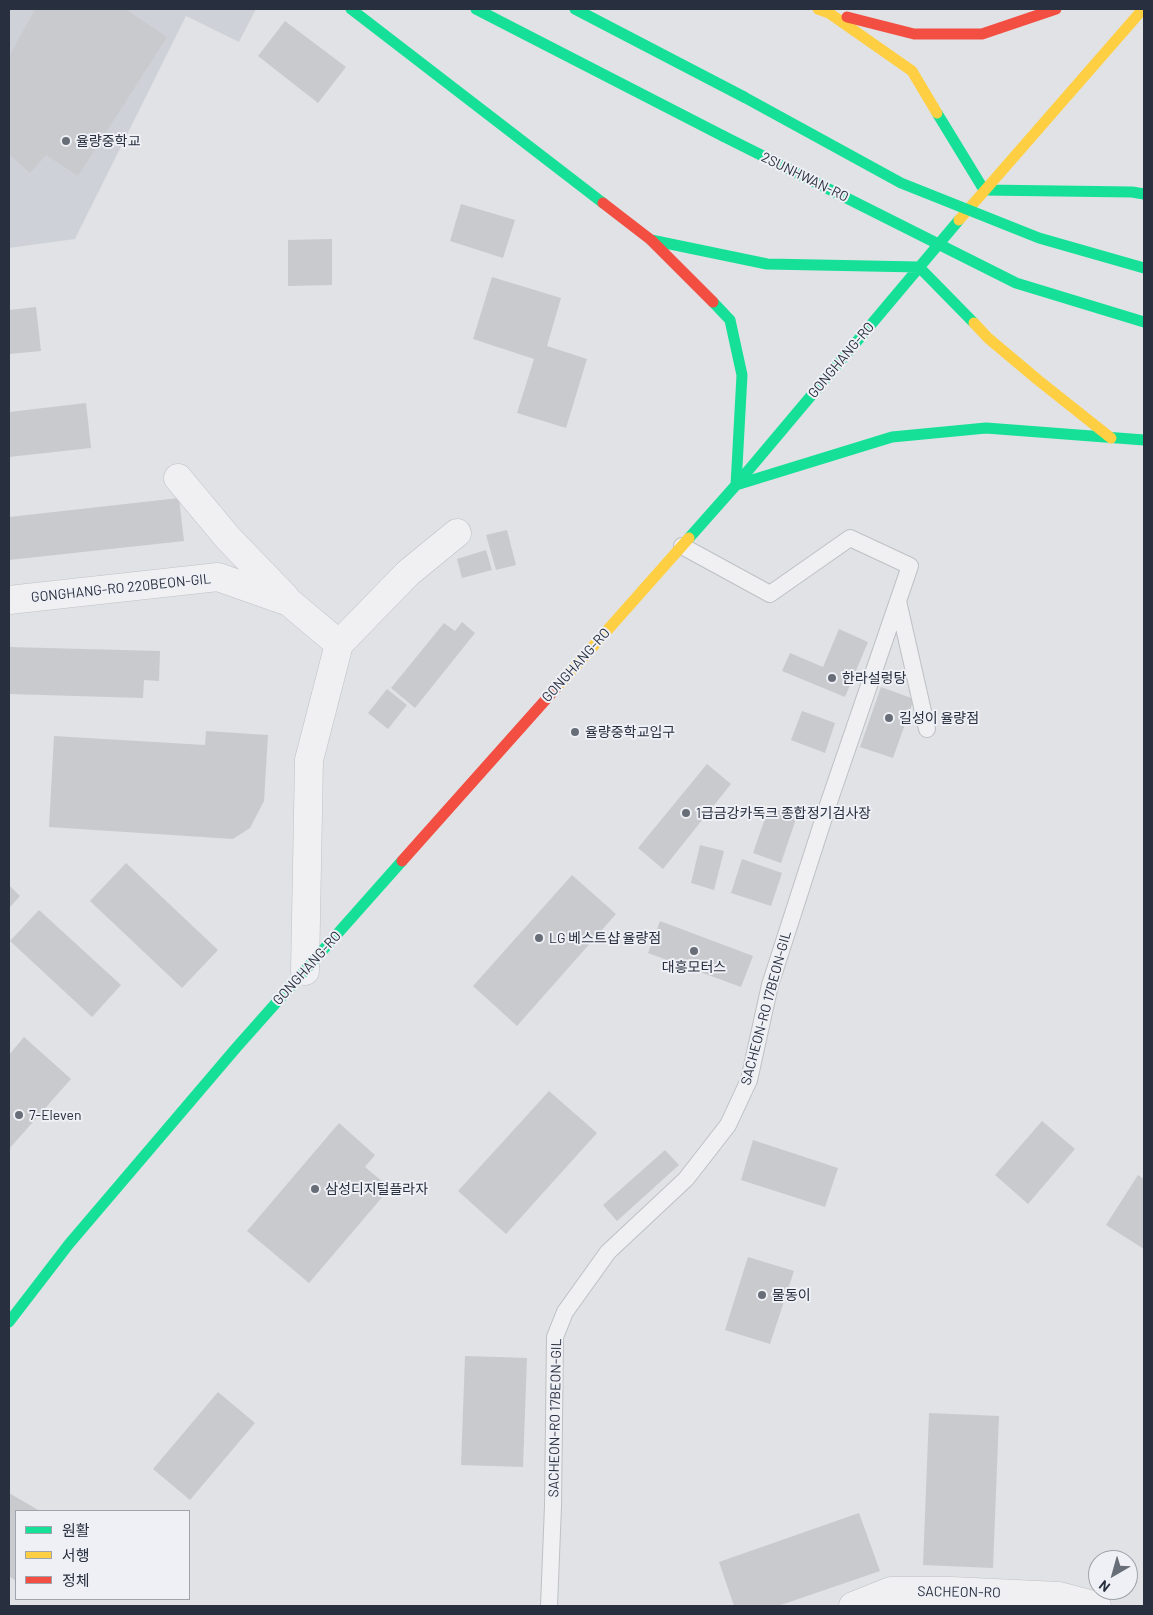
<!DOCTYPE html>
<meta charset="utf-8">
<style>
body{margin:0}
#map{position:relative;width:1153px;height:1615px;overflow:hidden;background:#e0e2e5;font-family:Barlow,"Noto Sans KR",sans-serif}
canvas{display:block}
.frame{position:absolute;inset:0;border:10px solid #282f3e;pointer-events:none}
.legend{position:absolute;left:15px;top:1510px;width:175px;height:90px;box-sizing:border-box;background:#eef0f5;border:1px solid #9fa3ac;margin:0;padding:6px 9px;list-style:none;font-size:15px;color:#282f3e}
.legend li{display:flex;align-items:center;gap:10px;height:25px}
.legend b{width:25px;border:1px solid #9fa3ac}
.north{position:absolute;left:1088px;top:1550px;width:50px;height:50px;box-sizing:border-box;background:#eef0f5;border:1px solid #9fa3ac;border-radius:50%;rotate:218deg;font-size:14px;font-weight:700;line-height:20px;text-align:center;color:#282f3e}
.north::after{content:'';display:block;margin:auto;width:18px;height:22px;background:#686e78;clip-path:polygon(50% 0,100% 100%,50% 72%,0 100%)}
</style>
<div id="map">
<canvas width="1153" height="1615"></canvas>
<div class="frame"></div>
<ul class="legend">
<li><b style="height:6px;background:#16e098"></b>원활</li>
<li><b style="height:6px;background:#ffcf43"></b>서행</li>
<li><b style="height:6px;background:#f24e42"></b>정체</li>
</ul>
<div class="north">N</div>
</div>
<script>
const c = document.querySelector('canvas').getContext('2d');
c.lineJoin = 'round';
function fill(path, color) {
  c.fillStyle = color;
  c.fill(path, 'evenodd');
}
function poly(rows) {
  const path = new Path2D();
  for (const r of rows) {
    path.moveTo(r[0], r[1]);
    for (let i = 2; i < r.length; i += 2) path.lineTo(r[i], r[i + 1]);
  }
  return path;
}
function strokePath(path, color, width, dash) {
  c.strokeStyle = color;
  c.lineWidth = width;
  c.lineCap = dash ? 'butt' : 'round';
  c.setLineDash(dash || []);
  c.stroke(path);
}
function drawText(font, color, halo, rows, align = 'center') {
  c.font = font + ' Barlow,"Noto Sans KR",sans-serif';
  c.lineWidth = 4;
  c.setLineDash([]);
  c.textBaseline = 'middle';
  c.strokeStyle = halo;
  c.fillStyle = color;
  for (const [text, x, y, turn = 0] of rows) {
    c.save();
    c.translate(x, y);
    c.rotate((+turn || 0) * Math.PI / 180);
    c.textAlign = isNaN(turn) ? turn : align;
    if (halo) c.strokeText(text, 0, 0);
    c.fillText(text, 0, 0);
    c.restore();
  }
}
fill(poly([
 [9,9,256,9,239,42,186,16,75,239,9,248]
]), '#ced2d8');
fill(poly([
 [35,9,125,9,167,37,78,176,46,155,30,173,9,154,9,57],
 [285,21,346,67,318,103,258,56],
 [461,204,515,220,503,258,450,241],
 [332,239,332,285,288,286,288,240],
 [492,277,561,298,547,346,587,359,566,428,517,413,534,359,473,339],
 [36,307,41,351,9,354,9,310],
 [86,403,91,448,9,457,9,412],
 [179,498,184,541,9,560,9,517],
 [507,530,516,565,496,570,486,535],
 [486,550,492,570,462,578,457,559],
 [462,622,475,633,415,708,391,688,444,623,455,631],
 [839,629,868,642,845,697,782,671,790,653,823,667],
 [9,647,160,651,159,681,144,680,143,698,9,694],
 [881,687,914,699,893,758,860,747],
 [387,689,407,705,388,729,368,713],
 [802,711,835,723,825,753,791,740],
 [206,731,268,735,264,801,250,828,233,839,49,827,54,736,205,745],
 [707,764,731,784,663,869,638,848],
 [769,807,797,816,781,863,753,853],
 [700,845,724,851,714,890,691,883],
 [742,859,782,873,771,906,731,893],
 [126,863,218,950,182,988,90,901],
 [572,875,616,914,517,1026,473,986],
 [9,885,20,896,9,908],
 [39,910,121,985,92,1017,10,941],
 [660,921,753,956,741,987,648,953],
 [24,1037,71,1079,9,1149,9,1055],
 [549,1091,597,1133,506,1234,458,1191],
 [1042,1121,1075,1149,1028,1204,995,1175],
 [339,1123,375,1155,365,1167,390,1188,309,1283,247,1231],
 [753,1140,838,1168,825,1207,741,1180],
 [665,1150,679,1165,617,1221,603,1205],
 [1138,1175,1144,1179,1144,1249,1106,1225],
 [748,1257,794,1271,770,1344,725,1330],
 [465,1356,527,1358,523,1467,461,1465],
 [218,1392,255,1423,190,1500,153,1469],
 [929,1413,999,1416,993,1568,923,1565],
 [9,1493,40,1511,16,1511,16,1581,9,1576],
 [859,1513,880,1571,778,1606,734,1606,719,1562]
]), '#c9cacd');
const lane = poly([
 [898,601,927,729],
 [549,1606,553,1506,555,1337,565,1312,608,1252,686,1179,728,1125,749,1080,770,985,829,802,910,566,850,538,770,594,682,546]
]);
const street = poly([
 [178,478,228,538,285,597],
 [9,600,218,577,289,602,339,644],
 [305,971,309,760,339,644,408,573,457,533],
 [853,1606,891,1591,951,1591,1059,1596,1097,1606]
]);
strokePath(lane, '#bec0c3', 18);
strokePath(street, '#bec0c3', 29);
strokePath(lane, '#f0f0f2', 16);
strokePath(street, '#f0f0f2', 28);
strokePath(poly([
 [351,9,603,203],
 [476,9,723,136],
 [575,9,744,97],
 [937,113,984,190,1132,192,1144,194],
 [651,240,767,264,919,267,974,323],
 [713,302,730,320,742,375,736,485,892,437,986,428,1144,440],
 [689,538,736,485,959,220],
 [9,1322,69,1244,236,1048,402,861]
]), '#16e098', 11);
strokePath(poly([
 [818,9,829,13,912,71,937,113],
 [959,220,1143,9],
 [974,323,988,338,1038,380,1111,438],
 [557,687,689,538]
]), '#ffcf43', 11);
strokePath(poly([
 [847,17,914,34,982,34,1056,9],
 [603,203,651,240,713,302],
 [402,861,557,687]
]), '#f24e42', 11);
strokePath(poly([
 [744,97,901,183,1039,238,1144,268],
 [723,136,1016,283,1144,322]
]), '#16e098', 11);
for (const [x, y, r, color] of [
 [66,141,5,"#686e78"],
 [832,678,5,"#686e78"],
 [889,718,5,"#686e78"],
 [575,732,5,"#686e78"],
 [686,813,5,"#686e78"],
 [539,938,5,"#686e78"],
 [694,951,5,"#686e78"],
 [19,1115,5,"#686e78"],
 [315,1189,5,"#686e78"],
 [762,1295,5,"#686e78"]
]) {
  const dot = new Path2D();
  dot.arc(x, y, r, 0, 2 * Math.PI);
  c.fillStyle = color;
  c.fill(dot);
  strokePath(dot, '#eef0f5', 2);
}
drawText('14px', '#282f3e', '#eef0f5', [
 ["율량중학교",76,141],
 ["한라설렁탕",842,678],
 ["길성이 율량점",899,718],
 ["율량중학교입구",585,732],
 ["1급금강카독크 종합정기검사장",696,813],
 ["LG 베스트샵 율량점",549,938],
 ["대흥모터스",694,967,"center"],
 ["7-Eleven",29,1115],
 ["삼성디지털플라자",325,1189],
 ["물동이",772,1295]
], 'left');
drawText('14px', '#282f3e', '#eef0f5', [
 ["2SUNHWAN-RO",805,177,26],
 ["GONGHANG-RO",841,360,-50],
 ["GONGHANG-RO 220BEON-GIL",121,588,-6],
 ["GONGHANG-RO",576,665,-48],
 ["GONGHANG-RO",307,968,-48],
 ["SACHEON-RO 17BEON-GIL",766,1008,-75],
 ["SACHEON-RO 17BEON-GIL",555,1418,-89],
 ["SACHEON-RO",959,1592,1]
]);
</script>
